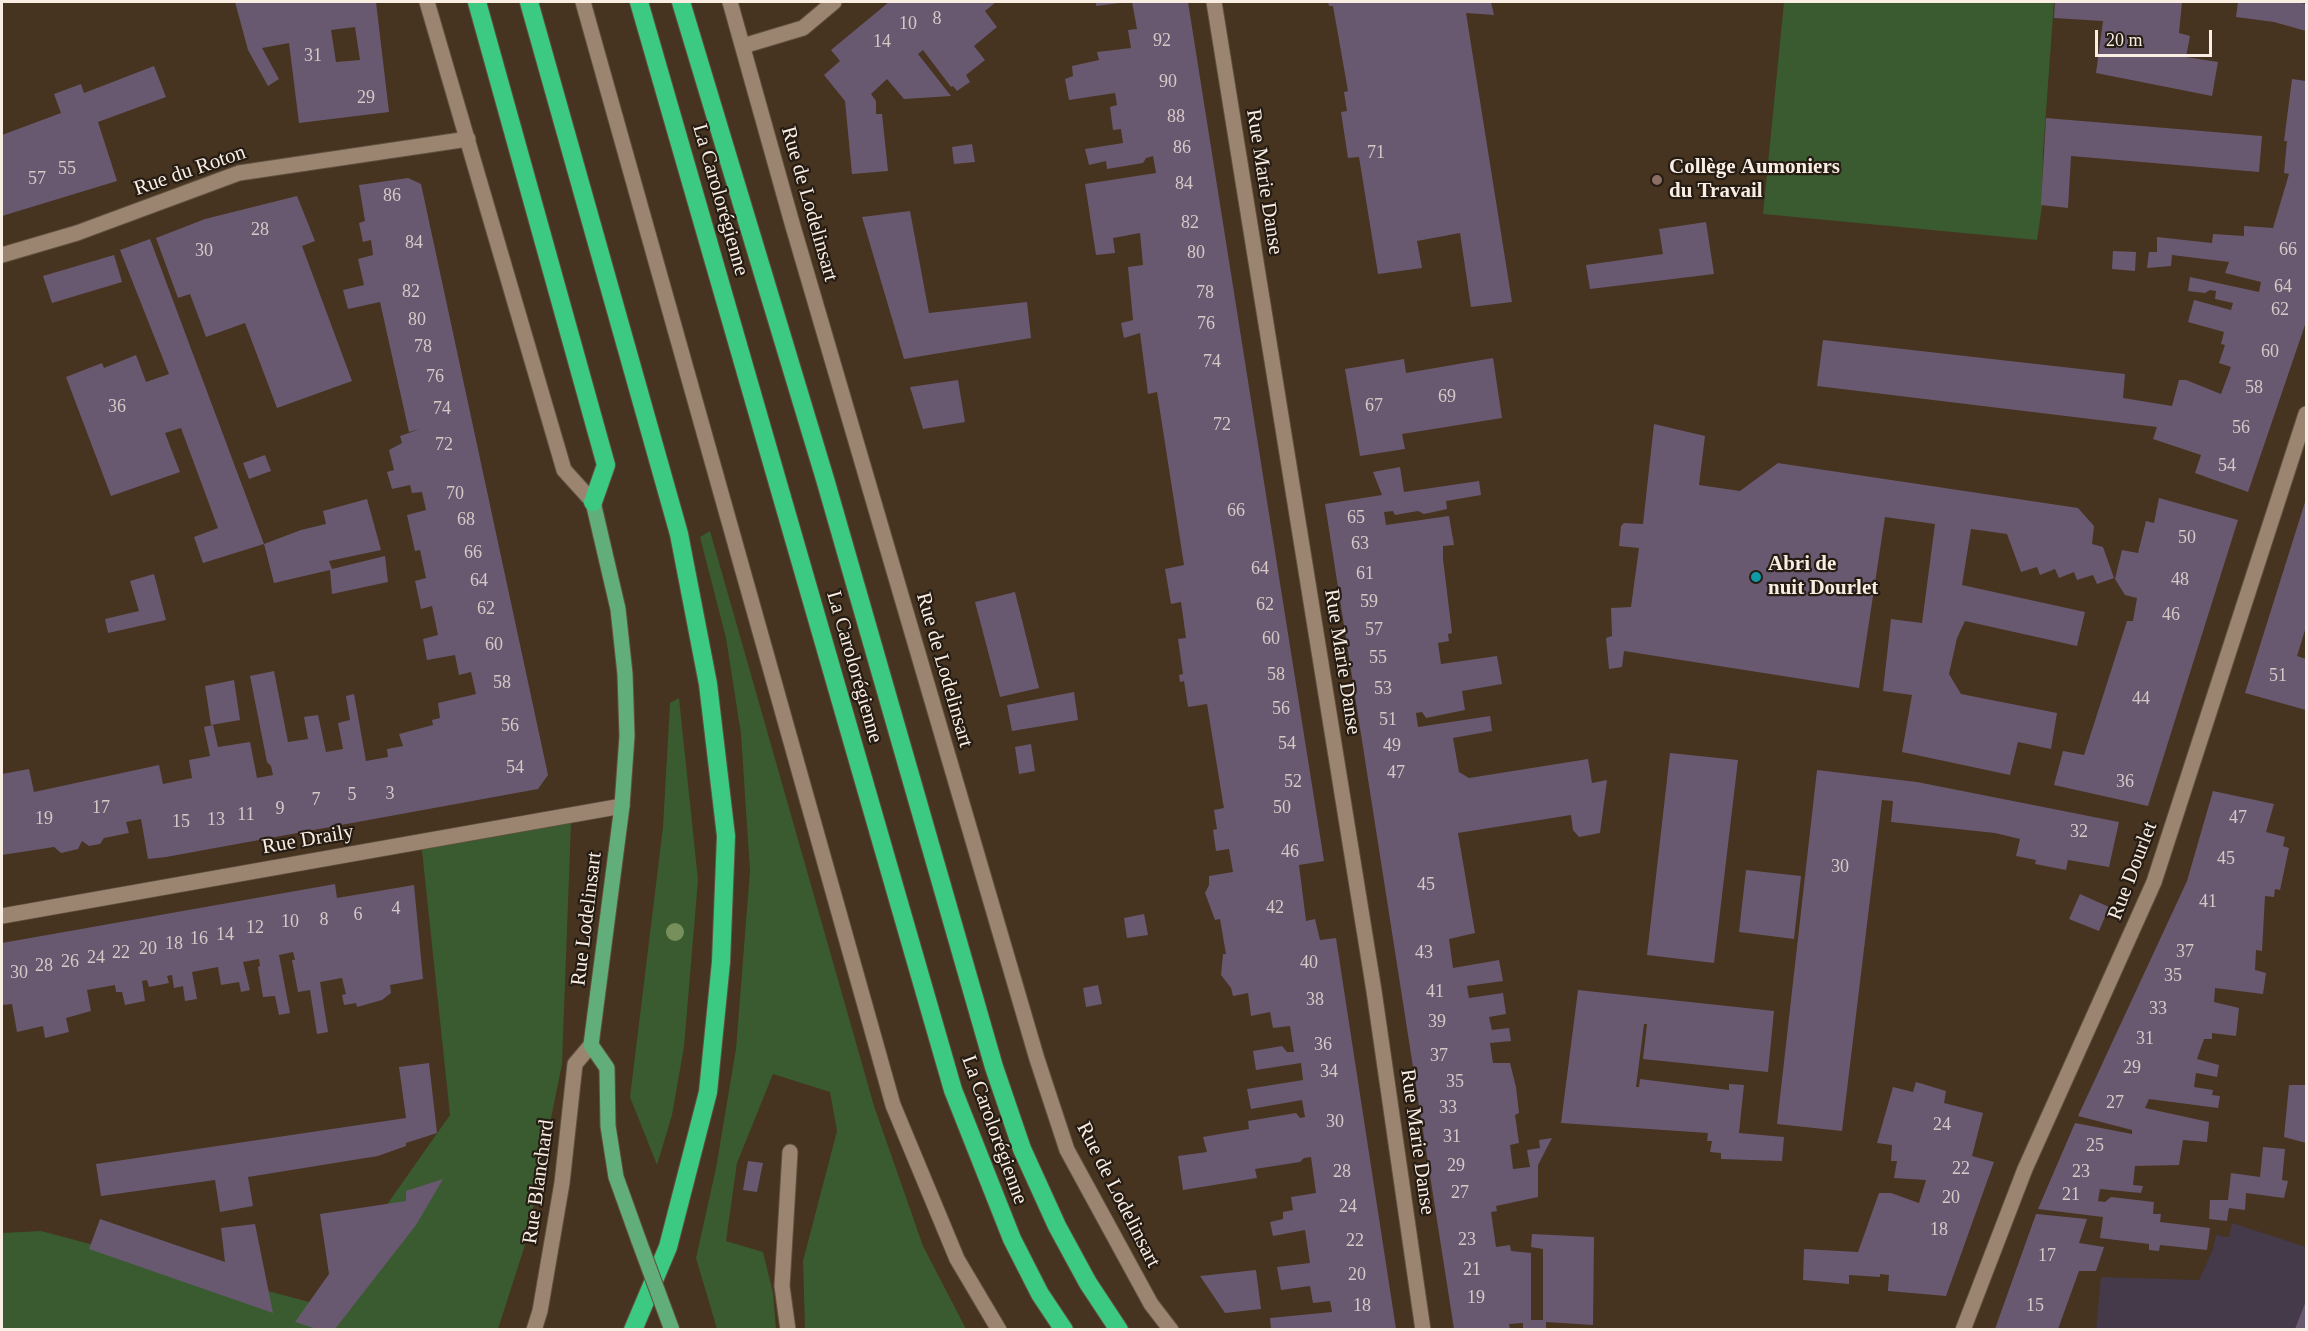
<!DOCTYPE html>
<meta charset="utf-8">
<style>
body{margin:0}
#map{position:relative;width:2308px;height:1331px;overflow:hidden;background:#463320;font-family:"Times New Roman",serif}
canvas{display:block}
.frame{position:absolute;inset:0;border:3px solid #faede2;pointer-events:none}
.scale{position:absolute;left:2095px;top:30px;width:117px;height:27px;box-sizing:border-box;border:3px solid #faede2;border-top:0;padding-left:8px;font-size:18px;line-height:21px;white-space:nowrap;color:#faede2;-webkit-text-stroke:4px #251c14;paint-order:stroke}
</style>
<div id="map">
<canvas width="2308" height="1331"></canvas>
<div class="frame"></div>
<div class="scale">20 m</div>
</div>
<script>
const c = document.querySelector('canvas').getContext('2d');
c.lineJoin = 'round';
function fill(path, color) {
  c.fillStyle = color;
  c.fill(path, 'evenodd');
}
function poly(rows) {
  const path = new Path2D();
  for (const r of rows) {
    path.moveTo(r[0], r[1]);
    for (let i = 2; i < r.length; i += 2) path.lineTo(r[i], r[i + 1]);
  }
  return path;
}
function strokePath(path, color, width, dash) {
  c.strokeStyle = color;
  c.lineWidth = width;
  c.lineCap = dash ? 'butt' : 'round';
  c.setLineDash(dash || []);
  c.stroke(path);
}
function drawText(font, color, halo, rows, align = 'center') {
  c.font = font + ' "Times New Roman",serif';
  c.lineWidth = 4.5;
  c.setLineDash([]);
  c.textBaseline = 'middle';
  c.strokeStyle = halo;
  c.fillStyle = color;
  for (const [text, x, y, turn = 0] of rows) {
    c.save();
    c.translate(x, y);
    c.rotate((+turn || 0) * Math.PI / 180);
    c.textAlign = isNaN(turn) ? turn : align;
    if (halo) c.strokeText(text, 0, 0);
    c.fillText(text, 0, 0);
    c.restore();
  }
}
fill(poly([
 [2232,1223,2306,1247,2306,1329,2096,1330,2101,1277,2199,1280,2213,1249,2216,1235,2229,1237]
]), '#443a4a');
fill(poly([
 [1784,2,2054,2,2043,153,2042,206,2037,240,1763,214],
 [710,531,874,1106,923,1246,966,1329,805,1329,803,1261,837,1131,830,1092,773,1074,737,1163,726,1241,763,1252,773,1293,776,1329,717,1329,696,1258,716,1168,736,1049,750,871,741,734,726,638,700,537],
 [679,698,698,880,684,1047,672,1115,657,1165,630,1097,663,827,670,703],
 [571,823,562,1064,526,1242,498,1329,2,1330,2,1233,41,1231,317,1304,450,1115,421,841]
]), '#395b2f');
fill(poly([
 [235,2,376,2,389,112,299,123,289,43,262,48,279,79,268,86,248,50],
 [355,27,360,60,336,62,331,30],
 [889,2,996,2,985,11,997,27,974,46,985,60,966,75,970,82,957,91,953,86,951,87,923,50,918,54,951,96,904,99,887,79,871,94,876,101,876,114,882,114,888,171,852,174,845,101,824,75,840,61,831,50],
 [1096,2,1120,2,1120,3,1096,6],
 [1132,2,1188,2,1324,861,1299,865,1306,921,1315,919,1320,940,1336,938,1396,1329,1271,1329,1270,1318,1332,1312,1330,1301,1313,1303,1310,1286,1281,1290,1277,1267,1310,1263,1305,1230,1273,1236,1270,1222,1283,1219,1283,1212,1293,1210,1291,1197,1316,1193,1311,1157,1304,1158,1300,1162,1255,1169,1257,1178,1183,1190,1178,1156,1207,1152,1203,1137,1249,1129,1248,1121,1296,1113,1300,1118,1305,1117,1302,1100,1251,1109,1247,1089,1303,1080,1301,1063,1256,1070,1253,1051,1282,1046,1287,1052,1294,1052,1290,1026,1273,1028,1270,1012,1251,1016,1248,993,1233,996,1231,988,1221,975,1223,954,1226,954,1220,919,1215,920,1205,893,1209,885,1209,876,1233,872,1229,849,1216,851,1213,830,1217,829,1214,810,1224,808,1223,803,1207,704,1188,707,1184,681,1180,682,1179,675,1183,674,1178,639,1186,638,1181,602,1171,604,1165,569,1184,565,1157,392,1148,394,1140,333,1124,338,1121,323,1133,320,1128,267,1143,265,1140,233,1113,238,1115,253,1096,255,1085,184,1156,173,1153,156,1146,158,1143,163,1107,169,1106,161,1089,165,1085,149,1123,143,1121,129,1113,130,1110,107,1117,105,1115,93,1069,100,1065,79,1073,76,1072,66,1099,60,1097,52,1131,48,1128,30,1137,29],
 [1328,2,1491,2,1494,15,1466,13,1512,302,1471,307,1460,233,1417,241,1422,268,1378,274,1359,157,1348,158,1341,112,1347,111,1344,92,1348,91,1333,6,1329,6],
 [2055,2,2182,2,2179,33,2190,36,2186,57,2218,62,2212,96,2096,73,2103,21,2054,18],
 [2238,2,2296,2,2306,4,2306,31,2274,22,2236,17],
 [154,66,166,97,98,122,117,181,2,216,2,135,61,113,54,94,81,84,84,93],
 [2292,79,2306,81,2306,322,2248,492,2195,473,2201,455,2153,439,2157,427,1817,386,1823,340,2125,374,2123,398,2172,406,2179,380,2186,380,2221,394,2231,367,2219,363,2225,345,2221,344,2224,332,2188,322,2194,300,2231,310,2233,303,2215,299,2216,291,2210,290,2205,293,2188,291,2190,277,2259,292,2261,282,2225,273,2229,262,2172,255,2171,266,2147,268,2149,252,2157,252,2157,237,2212,243,2213,234,2244,236,2244,226,2273,228,2289,174,2284,173,2287,141,2284,141],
 [2046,118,2262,136,2259,172,2071,156,2068,208,2041,205],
 [972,144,975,162,954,164,952,147],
 [408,178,421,184,548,775,538,789,166,857,148,859,141,819,126,822,129,833,104,838,100,844,89,846,82,841,78,849,61,853,54,847,2,855,2,774,29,769,34,792,159,765,163,784,192,778,189,760,210,756,204,727,213,725,218,747,250,742,257,778,273,775,271,766,267,762,250,676,274,671,288,742,308,739,304,717,318,715,326,752,343,749,338,723,350,720,346,696,354,694,366,761,388,757,387,749,403,746,399,734,433,725,432,720,440,718,438,703,476,694,471,672,459,675,455,655,427,660,423,639,438,635,432,606,421,609,415,581,426,578,420,550,415,551,407,515,426,510,422,492,412,493,410,485,392,489,387,472,394,470,389,450,402,443,400,436,420,429,409,432,380,302,348,309,343,290,364,285,358,259,373,255,371,240,363,242,359,223,365,221,359,185],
 [297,196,315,241,302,246,352,381,277,408,245,323,206,337,190,294,178,298,156,238,205,219],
 [910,211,929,313,1027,302,1031,338,904,359,862,217],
 [1706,222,1714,274,1590,289,1586,265,1663,254,1659,229],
 [150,239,264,544,203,563,194,537,218,528,181,428,165,433,180,472,111,496,66,377,102,363,104,368,136,355,146,382,169,374,120,250],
 [2113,251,2136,252,2135,271,2112,269],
 [114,255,122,282,52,303,43,276],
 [1493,358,1502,418,1402,434,1405,449,1360,456,1345,369,1404,359,1406,373],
 [958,380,965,422,923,429,910,387],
 [1654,424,1705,436,1699,485,1740,491,1778,463,2078,508,2094,526,2092,544,2103,547,2114,578,2097,584,2093,575,2077,580,2074,572,2059,578,2055,569,2040,575,2037,567,2021,572,2007,534,1971,529,1962,585,2085,612,2077,646,1965,621,1957,638,1949,674,1961,694,2057,713,2051,749,2018,742,2010,775,1902,752,1912,695,1883,691,1891,619,1922,623,1935,524,1885,517,1859,688,1624,651,1622,667,1609,669,1606,638,1612,636,1611,608,1631,607,1639,548,1619,546,1621,526,1624,523,1643,524],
 [265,455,271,471,249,479,243,463],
 [1400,467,1404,492,1479,481,1481,495,1446,501,1447,509,1424,514,1418,511,1395,515,1393,511,1384,512,1386,525,1449,516,1454,545,1443,546,1443,559,1452,633,1448,634,1449,641,1438,643,1441,664,1497,656,1502,684,1462,691,1465,710,1426,718,1422,712,1416,713,1418,727,1490,716,1492,731,1453,738,1459,772,1469,778,1588,759,1592,783,1607,780,1600,833,1579,837,1573,830,1571,815,1458,833,1475,933,1449,939,1453,968,1499,960,1503,981,1467,986,1469,998,1503,993,1506,1014,1489,1017,1492,1030,1509,1028,1511,1041,1490,1043,1493,1063,1491,1063,1510,1063,1516,1087,1519,1113,1515,1115,1519,1143,1510,1145,1513,1169,1530,1167,1527,1150,1540,1148,1539,1140,1552,1138,1538,1165,1538,1197,1496,1206,1497,1211,1491,1212,1496,1247,1510,1245,1511,1251,1531,1253,1531,1320,1543,1320,1543,1249,1531,1247,1532,1234,1594,1237,1593,1325,1546,1322,1546,1329,1523,1329,1523,1323,1509,1324,1510,1329,1454,1329,1325,504,1382,495,1373,472],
 [2159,498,2238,520,2148,806,2054,785,2063,751,2084,755,2127,621,2133,621,2137,598,2125,595,2115,579,2122,550,2138,553,2146,521,2154,523],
 [367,499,381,550,329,561,332,569,385,556,388,582,332,594,330,570,274,583,264,544,301,530,326,524,323,511],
 [2306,499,2306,627,2297,656,2306,659,2306,710,2245,693],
 [154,574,166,620,108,633,105,619,139,611,130,581],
 [1015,592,1039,688,1000,697,975,602],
 [234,680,240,720,211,725,205,686],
 [1074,692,1078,720,1012,731,1007,705],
 [1031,744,1035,771,1019,774,1015,747],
 [1670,753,1738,760,1714,963,1647,955],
 [1817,770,1917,782,2119,822,2109,867,2068,860,2066,870,2035,864,2036,860,2016,856,2020,839,1995,833,1891,822,1893,801,1882,800,1842,1131,1777,1124],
 [2213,791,2274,804,2266,832,2285,837,2283,846,2289,848,2280,890,2275,889,2274,897,2265,896,2262,951,2256,950,2255,970,2266,973,2263,994,2215,988,2214,1002,2239,1008,2236,1036,2212,1033,2212,1039,2204,1039,2197,1059,2219,1065,2217,1077,2196,1073,2194,1087,2213,1090,2212,1095,2220,1096,2218,1108,2149,1099,2145,1108,2209,1122,2207,1142,2183,1140,2179,1165,2135,1166,2133,1185,2143,1186,2141,1193,2100,1189,2098,1201,2105,1202,2111,1197,2154,1202,2153,1214,2161,1214,2160,1222,2210,1228,2207,1250,2160,1245,2159,1251,2149,1250,2149,1244,2100,1238,2103,1217,2038,1209,2075,1123,2132,1134,2132,1130,2078,1116,2187,881],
 [1746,870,1801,876,1794,939,1739,932],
 [335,884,337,898,414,885,423,979,390,985,391,993,382,1000,357,1007,356,1003,344,1005,342,995,346,994,342,978,320,982,328,1032,317,1034,310,990,298,992,292,960,295,960,293,952,279,955,290,1013,279,1015,275,996,263,997,258,967,260,966,259,959,243,962,250,990,241,992,239,982,221,985,218,967,192,972,197,999,185,1001,183,986,174,988,172,975,167,976,169,983,149,987,147,980,142,981,145,1001,125,1005,122,992,116,992,115,985,87,990,91,1011,66,1018,69,1032,45,1038,43,1026,17,1032,12,1004,2,1005,2,943],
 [2080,894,2109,907,2099,931,2069,919],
 [1144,914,1148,935,1127,938,1124,918],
 [1098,985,1102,1004,1086,1007,1083,988],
 [1578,990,1774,1011,1768,1072,1643,1059,1647,1024,1644,1024,1636,1087,1639,1087,1640,1079,1729,1090,1729,1084,1744,1085,1739,1133,1784,1137,1782,1161,1721,1159,1721,1153,1710,1152,1712,1141,1707,1141,1708,1133,1561,1123],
 [429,1063,437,1133,406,1143,406,1146,378,1156,248,1177,253,1206,220,1212,215,1180,101,1196,96,1164,406,1118,399,1067],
 [1916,1082,1946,1091,1944,1103,1983,1113,1972,1156,1994,1162,1946,1296,1888,1291,1889,1275,1880,1274,1880,1277,1849,1275,1849,1284,1803,1280,1804,1249,1858,1252,1879,1193,1891,1193,1919,1203,1926,1180,1894,1178,1897,1161,1891,1161,1892,1145,1877,1143,1893,1087,1913,1092],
 [2289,1085,2306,1085,2306,1143,2284,1137],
 [2263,1147,2285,1149,2282,1180,2288,1181,2284,1198,2246,1193,2245,1210,2229,1208,2227,1221,2209,1219,2210,1200,2228,1200,2231,1173,2260,1177],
 [748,1161,763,1163,757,1192,743,1190],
 [443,1179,416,1225,335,1329,317,1329,295,1322,329,1274,320,1214,406,1201,406,1191],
 [2036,1214,2087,1219,2079,1243,2104,1247,2096,1271,2079,1271,2058,1329,1995,1329],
 [100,1219,225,1262,221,1228,255,1224,273,1313,89,1249],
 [1256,1270,1261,1309,1225,1313,1200,1276],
 [2306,1301,2306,1329,2295,1329]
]), '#695970');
const lane = poly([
 [583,2,893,1105,957,1259,999,1330],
 [788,1330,782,1286,790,1152]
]);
const street = poly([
 [1214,2,1374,991,1423,1330],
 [743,46,803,28,834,2],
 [2,255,77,233,239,173,468,139],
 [2,916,622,806],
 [534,1330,540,1311,562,1183,575,1064,591,1045],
 [1963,1330,2025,1169,2154,882,2306,414]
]);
const secondary = poly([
 [427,2,564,470,593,502],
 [730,2,792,223,1037,1059,1067,1150,1151,1304,1171,1330]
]);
const primary = poly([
 [593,502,618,609,625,674,627,736,622,806,591,1045,607,1068,608,1126,616,1177,639,1241]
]);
const highway = poly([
 [477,2,606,465,593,502],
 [529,2,679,534,708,684,726,836,721,962,708,1092,668,1247,633,1330],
 [639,2,953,1090,1012,1239,1040,1294,1064,1330],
 [681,2,825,479,994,1067,1022,1149,1057,1226,1088,1283,1119,1330]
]);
strokePath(lane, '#615140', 17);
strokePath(street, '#615140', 17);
strokePath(secondary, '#615140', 17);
strokePath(primary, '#615140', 17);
strokePath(highway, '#615140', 20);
strokePath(lane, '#9b8570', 15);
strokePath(street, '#9b8570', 15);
strokePath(secondary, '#9b8570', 15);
strokePath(primary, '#62ae7b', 15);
strokePath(highway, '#3cca82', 18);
const primaryBridge = poly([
 [639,1241,672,1330]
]);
strokePath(primaryBridge, '#615140', 17, []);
strokePath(primaryBridge, '#62ae7b', 15);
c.fillStyle = '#768f5b';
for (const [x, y] of [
 [675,932]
]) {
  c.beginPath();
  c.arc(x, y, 9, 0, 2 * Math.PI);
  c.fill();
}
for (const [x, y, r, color] of [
 [1657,180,6,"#8d6e63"],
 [1756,577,6,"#0f9aa8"]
]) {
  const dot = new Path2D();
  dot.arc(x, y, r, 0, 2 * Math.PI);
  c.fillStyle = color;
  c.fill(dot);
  strokePath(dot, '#251c14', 2);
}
drawText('18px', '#d6c8c6', null, [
 ["8",937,19],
 ["10",908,24],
 ["92",1162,41],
 ["14",882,42],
 ["31",313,56],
 ["90",1168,82],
 ["29",366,98],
 ["88",1176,117],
 ["86",1182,148],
 ["71",1376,153],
 ["55",67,169],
 ["57",37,179],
 ["84",1184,184],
 ["86",392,196],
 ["82",1190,223],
 ["28",260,230],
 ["84",414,243],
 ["66",2288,250],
 ["30",204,251],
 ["80",1196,253],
 ["64",2283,287],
 ["82",411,292],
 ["78",1205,293],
 ["62",2280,310],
 ["80",417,320],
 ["76",1206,324],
 ["78",423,347],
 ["60",2270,352],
 ["74",1212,362],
 ["76",435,377],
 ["58",2254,388],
 ["69",1447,397],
 ["67",1374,406],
 ["36",117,407],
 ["74",442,409],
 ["72",1222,425],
 ["56",2241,428],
 ["72",444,445],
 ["54",2227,466],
 ["70",455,494],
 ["66",1236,511],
 ["65",1356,518],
 ["68",466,520],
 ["50",2187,538],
 ["63",1360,544],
 ["66",473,553],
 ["64",1260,569],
 ["61",1365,574],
 ["48",2180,580],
 ["64",479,581],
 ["59",1369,602],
 ["62",1265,605],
 ["62",486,609],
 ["46",2171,615],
 ["57",1374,630],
 ["60",1271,639],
 ["60",494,645],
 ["55",1378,658],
 ["58",1276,675],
 ["51",2278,676],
 ["58",502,683],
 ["53",1383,689],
 ["44",2141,699],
 ["56",1281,709],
 ["51",1388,720],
 ["56",510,726],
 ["54",1287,744],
 ["49",1392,746],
 ["54",515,768],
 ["47",1396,773],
 ["52",1293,782],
 ["36",2125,782],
 ["3",390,794],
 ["5",352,795],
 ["7",316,800],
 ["17",101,808],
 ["50",1282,808],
 ["9",280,809],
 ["11",246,815],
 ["47",2238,818],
 ["19",44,819],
 ["13",216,820],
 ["15",181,822],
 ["32",2079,832],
 ["46",1290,852],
 ["45",2226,859],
 ["30",1840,867],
 ["45",1426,885],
 ["41",2208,902],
 ["42",1275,908],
 ["4",396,909],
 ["6",358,915],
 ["8",324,920],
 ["10",290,922],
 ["12",255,928],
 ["14",225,935],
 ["16",199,939],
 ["18",174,944],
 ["20",148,949],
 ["37",2185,952],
 ["22",121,953],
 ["43",1424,953],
 ["24",96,958],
 ["26",70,962],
 ["40",1309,963],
 ["28",44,966],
 ["30",19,973],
 ["35",2173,976],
 ["41",1435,992],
 ["38",1315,1000],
 ["33",2158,1009],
 ["39",1437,1022],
 ["31",2145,1039],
 ["36",1323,1045],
 ["37",1439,1056],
 ["29",2132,1068],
 ["34",1329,1072],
 ["35",1455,1082],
 ["27",2115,1103],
 ["33",1448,1108],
 ["30",1335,1122],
 ["24",1942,1125],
 ["31",1452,1137],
 ["25",2095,1146],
 ["29",1456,1166],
 ["22",1961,1169],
 ["28",1342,1172],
 ["23",2081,1172],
 ["27",1460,1193],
 ["21",2071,1195],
 ["20",1951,1198],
 ["24",1348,1207],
 ["18",1939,1230],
 ["23",1467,1240],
 ["22",1355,1241],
 ["17",2047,1256],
 ["21",1472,1270],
 ["20",1357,1275],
 ["19",1476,1298],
 ["18",1362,1306],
 ["15",2035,1306]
]);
drawText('bold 21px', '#faede2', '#251c14', [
 ["Collège Aumoniers",1669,168],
 ["du Travail",1669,192],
 ["Abri de",1768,565],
 ["nuit Dourlet",1768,589]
], 'left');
drawText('21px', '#faede2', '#251c14', [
 ["Rue du Roton",190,171,-19],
 ["Rue Marie Danse",1264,182,81],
 ["La Carolorégienne",720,200,74],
 ["Rue de Lodelinsart",809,204,74],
 ["Rue Marie Danse",1342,662,81],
 ["La Carolorégienne",854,667,74],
 ["Rue de Lodelinsart",944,670,74],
 ["Rue Draily",308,840,-10],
 ["Rue Dourlet",2133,871,-69],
 ["Rue Lodelinsart",587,919,-83],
 ["La Carolorégienne",994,1130,70],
 ["Rue Marie Danse",1417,1142,82],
 ["Rue Blanchard",539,1182,-82],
 ["Rue de Lodelinsart",1118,1195,63]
]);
</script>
